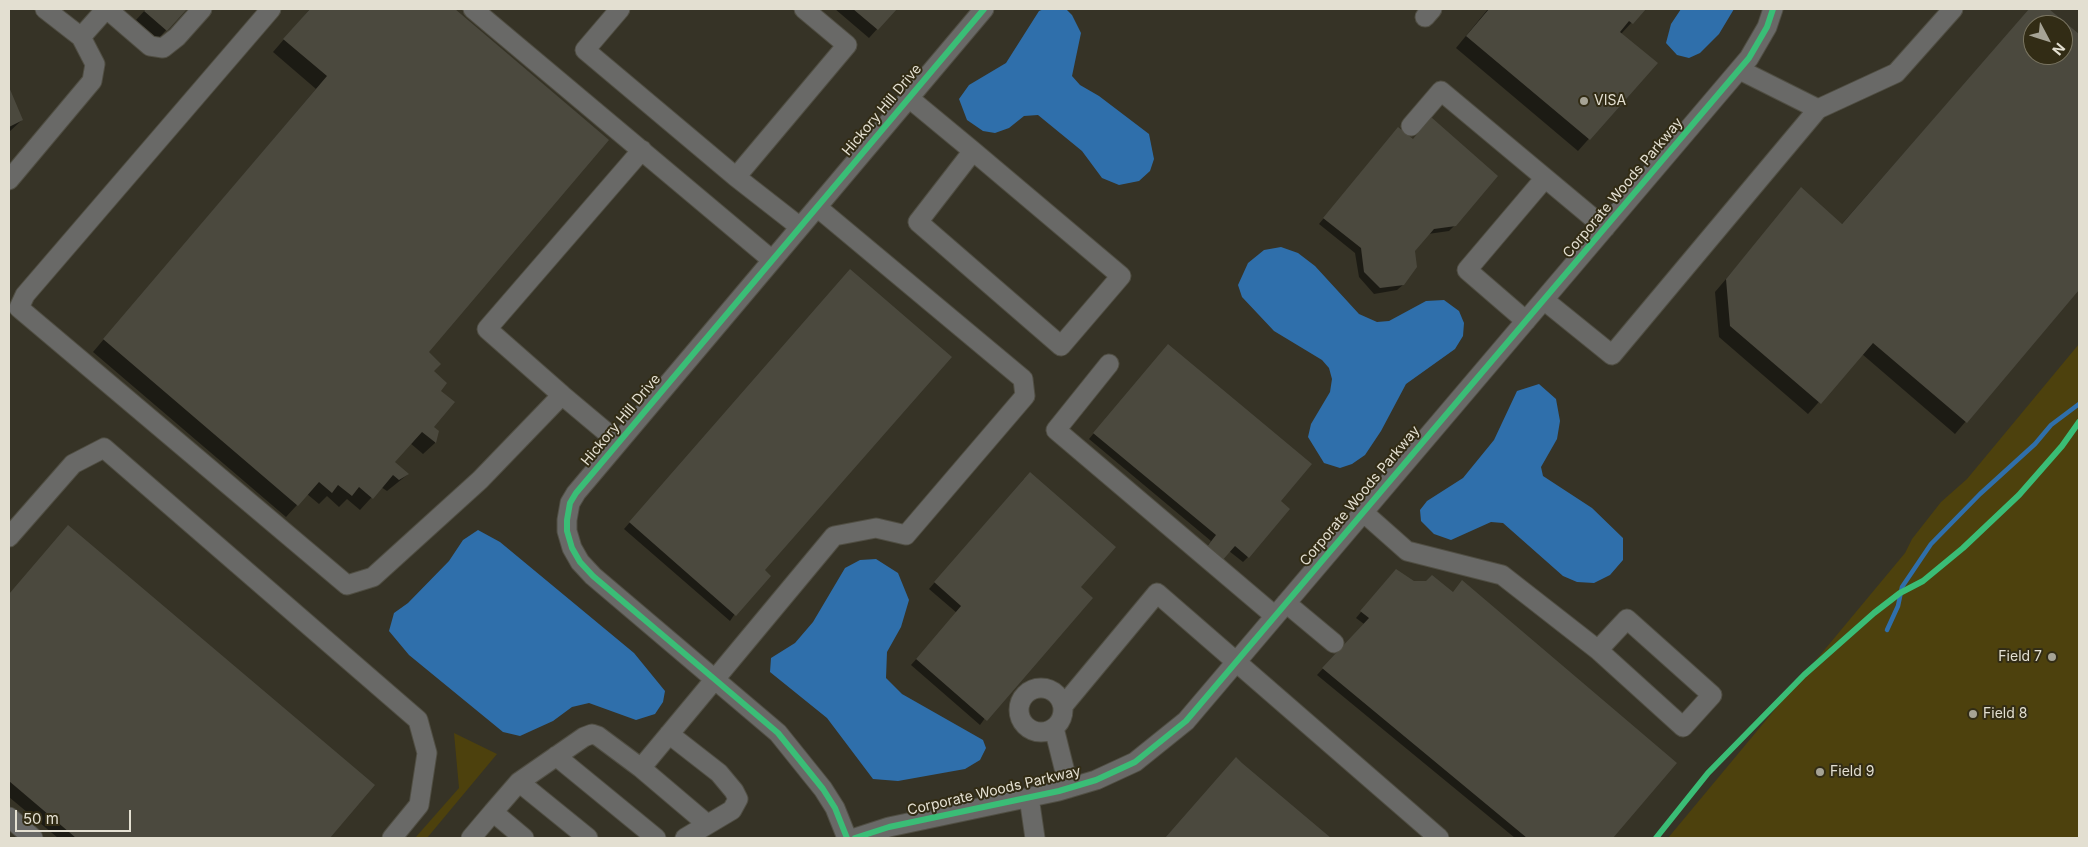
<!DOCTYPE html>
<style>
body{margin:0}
#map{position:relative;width:2088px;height:847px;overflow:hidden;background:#363326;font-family:Inter,sans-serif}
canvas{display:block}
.frame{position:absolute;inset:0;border:10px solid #e3dfd1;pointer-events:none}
.north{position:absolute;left:2023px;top:15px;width:50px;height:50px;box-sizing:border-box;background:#322c15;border:1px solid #797460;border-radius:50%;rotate:130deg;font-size:14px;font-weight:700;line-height:20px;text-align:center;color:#e3dfd1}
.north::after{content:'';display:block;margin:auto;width:18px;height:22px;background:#a6a395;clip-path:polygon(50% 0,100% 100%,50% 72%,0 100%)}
.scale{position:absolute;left:15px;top:810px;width:116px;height:22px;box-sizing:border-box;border:2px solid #e3dfd1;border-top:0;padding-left:6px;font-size:15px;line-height:18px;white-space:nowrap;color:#e3dfd1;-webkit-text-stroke:4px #322c15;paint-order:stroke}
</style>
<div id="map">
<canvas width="2088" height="847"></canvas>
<div class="frame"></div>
<div class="north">N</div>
<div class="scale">50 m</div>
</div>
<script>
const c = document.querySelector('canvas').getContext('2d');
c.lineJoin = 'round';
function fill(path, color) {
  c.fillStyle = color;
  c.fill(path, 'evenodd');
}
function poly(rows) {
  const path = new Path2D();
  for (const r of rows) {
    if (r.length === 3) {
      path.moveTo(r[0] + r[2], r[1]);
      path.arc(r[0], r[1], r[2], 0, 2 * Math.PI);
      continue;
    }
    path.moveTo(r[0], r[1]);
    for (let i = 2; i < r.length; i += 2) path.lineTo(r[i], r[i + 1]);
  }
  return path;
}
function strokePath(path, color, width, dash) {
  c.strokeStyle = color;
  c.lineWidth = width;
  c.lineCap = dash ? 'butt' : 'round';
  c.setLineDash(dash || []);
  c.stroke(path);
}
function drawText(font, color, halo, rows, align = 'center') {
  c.font = font + ' Inter,sans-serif';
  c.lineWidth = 4;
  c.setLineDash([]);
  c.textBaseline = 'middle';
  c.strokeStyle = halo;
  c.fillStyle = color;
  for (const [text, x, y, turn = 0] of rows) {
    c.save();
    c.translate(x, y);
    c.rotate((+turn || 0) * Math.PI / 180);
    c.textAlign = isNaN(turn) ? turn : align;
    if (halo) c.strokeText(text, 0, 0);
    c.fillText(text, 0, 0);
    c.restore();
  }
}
fill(poly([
 [2079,344,2079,838,1668,838,1905,553,1912,539,1941,502,1967,479],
 [454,733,497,754,427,838,415,838,459,788]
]), '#4d410d');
fill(poly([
 [1044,9,1066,9,1072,15,1081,33,1072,76,1080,85,1099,96,1149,134,1154,159,1150,171,1139,181,1119,185,1102,178,1082,151,1038,115,1024,116,1009,128,995,133,983,131,967,120,959,99,969,85,1006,63,1039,11],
 [1681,9,1734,9,1719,34,1700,53,1689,58,1677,55,1666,43,1671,24],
 [1281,247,1298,253,1315,266,1359,314,1377,322,1389,321,1426,301,1444,300,1459,311,1464,323,1463,336,1455,349,1406,384,1381,431,1365,455,1352,464,1340,468,1324,463,1308,437,1311,424,1330,392,1332,379,1329,368,1322,360,1274,331,1242,297,1238,285,1248,263,1264,250],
 [1539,384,1556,399,1560,421,1557,439,1541,467,1543,476,1592,508,1623,538,1623,560,1610,575,1594,583,1577,582,1563,576,1503,523,1491,522,1451,540,1434,534,1421,521,1420,510,1427,501,1463,478,1494,440,1517,391],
 [478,530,500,542,634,653,665,691,663,702,655,714,636,720,589,703,572,707,553,721,520,736,503,732,409,655,389,631,394,613,408,603,449,561,463,540],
 [876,559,898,573,909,600,901,627,887,652,886,678,902,694,983,740,986,748,980,760,965,769,898,781,873,779,827,718,770,672,771,658,795,643,813,622,845,568,860,560]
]), '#2f6fab');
fill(poly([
 [146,9,185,9,158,39,136,20],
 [310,9,453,9,607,140,427,353,440,391,432,427,438,431,435,443,423,454,410,443,393,462,407,475,387,491,381,487,360,510,347,499,339,507,327,496,319,504,307,494,286,517,93,352,316,89,273,52],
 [835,9,895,9,869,38],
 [1488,9,1644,9,1621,34,1656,63,1578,151,1456,48],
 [2030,9,2047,9,2079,36,2079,288,1955,434,1862,354,1808,414,1719,337,1715,292,1802,189,1841,225],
 [2033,25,2063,25,2063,55,2033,55],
 [9,90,22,120,9,132],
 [1393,134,1412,140,1455,225,1449,231,1428,234,1414,250,1404,284,1397,290,1374,294,1359,277,1355,253,1319,224],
 [845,276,764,571,730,621,624,529],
 [1163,351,1248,557,1243,562,1229,551,1200,555,1211,541,1089,439],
 [1024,479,1079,588,980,725,911,665,957,613,929,589],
 [68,527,373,786,328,838,58,838,9,797,9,595],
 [1391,576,1414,582,1676,763,1611,838,1515,838,1317,675,1364,624,1356,618],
 [1236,759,1329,838,1166,838]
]), '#0007');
strokePath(poly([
 [1887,630,1898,606,1902,587,1931,544,1980,494,2035,444,2051,425,2079,404]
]), '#2f6fab', 4.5);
fill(poly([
 [146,9,187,9,167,31,144,11],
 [310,9,455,9,609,140,429,352,441,364,434,371,447,383,441,391,455,402,434,427,439,431,436,443,422,432,395,462,409,474,399,480,393,475,373,499,359,487,352,496,338,485,332,493,319,482,298,506,103,339,327,76,283,39],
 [853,9,897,9,878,30],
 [1489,9,1646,9,1633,24,1629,21,1620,32,1658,63,1590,140,1466,36],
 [2029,9,2049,9,2079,34,2079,290,1967,423,1873,343,1821,404,1730,326,1726,279,1801,187,1842,224],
 [2033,25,2063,25,2063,55,2033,55],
 [9,87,23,120,9,127],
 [1431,117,1498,176,1456,226,1434,229,1415,251,1417,267,1404,285,1380,288,1364,272,1361,248,1323,218,1398,127,1413,139],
 [850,269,952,357,765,570,771,576,736,616,629,522],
 [1168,344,1312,464,1281,501,1290,509,1249,558,1235,546,1221,562,1205,549,1216,535,1093,433],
 [1030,472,1116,547,1081,587,1093,598,987,721,916,659,961,606,934,582],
 [68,525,375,785,330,838,76,838,9,781,9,594],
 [1396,569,1414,581,1426,581,1432,575,1453,592,1462,580,1677,763,1613,838,1527,838,1322,668,1369,618,1360,611],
 [1236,757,1242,763,1331,838,1165,838]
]), '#4b493e');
const minor = poly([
 [107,9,150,46,163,48,177,37,202,9],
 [271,9,25,295,19,308,347,585,373,577,480,480,562,395,618,442],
 [473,9,772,260],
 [620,9,585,50,736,177],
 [1425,17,1432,9],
 [81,37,106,9],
 [909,98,973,151,1121,276,1061,346,918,222,973,151],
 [1818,109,1896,73,1953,9],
 [1411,126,1441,91,1605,228],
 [9,180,92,81,95,64,81,37,45,9],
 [800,227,736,177,847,45,804,9],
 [1544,300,1612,355,1818,109,1740,70],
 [1526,321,1467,270,1545,178],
 [1109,364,1056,430,1275,616],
 [562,395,487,329,642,150],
 [1363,512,1407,551,1502,575,1598,650,1683,727,1712,695,1627,619,1598,650],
 [9,537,73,464,104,448,418,720,427,753,419,805,392,838],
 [1286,603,1334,643],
 [1041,710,22],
 [1063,706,1157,593,1439,838],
 [1054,728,1069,788],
 [669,734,719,773,734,791,738,799,732,810,685,838],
 [556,756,656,838],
 [641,768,707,824],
 [519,782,588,838],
 [1029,797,1035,838],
 [493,812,519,782,584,737,592,734,598,736,641,768,834,536,876,528,906,535,1025,396,1023,379,817,207],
 [9,817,33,838],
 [471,838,493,812,524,838],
 [847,838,835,808,823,789,778,733,593,576,580,562,572,548,567,531,567,520,570,503,576,493,984,9],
 [855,838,889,827,1059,791,1096,780,1135,762,1186,721,1749,58,1767,27,1773,9]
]);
strokePath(minor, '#504e43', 21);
strokePath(minor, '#696967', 19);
strokePath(poly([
 [847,838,835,808,823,789,778,733,593,576,580,562,572,548,567,531,567,520,570,503,576,493,984,9],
 [855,838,889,827,1059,791,1096,780,1135,762,1186,721,1749,58,1767,27,1773,9],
 [1656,838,1708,773,1804,675,1874,613,1900,593,1923,581,1963,548,2019,495,2062,446,2079,422]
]), '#3abd76', 6);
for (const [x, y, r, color] of [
 [1584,101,5,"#a6a395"],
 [2052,657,5,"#a6a395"],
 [1973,714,5,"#a6a395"],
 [1820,772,5,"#a6a395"]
]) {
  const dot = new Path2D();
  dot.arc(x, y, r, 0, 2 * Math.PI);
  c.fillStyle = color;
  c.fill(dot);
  strokePath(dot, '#322c15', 2);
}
drawText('14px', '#e3dfd1', '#322c15', [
 ["VISA",1594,101],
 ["Field 7",2042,657,"right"],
 ["Field 8",1983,714],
 ["Field 9",1830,772]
], 'left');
drawText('14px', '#e3dfd1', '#322c15', [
 ["Hickory Hill Drive",882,110,-50],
 ["Corporate Woods Parkway",1623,188,-50],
 ["Hickory Hill Drive",621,420,-50],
 ["Corporate Woods Parkway",1360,496,-50],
 ["Corporate Woods Parkway",994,791,-13]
]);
</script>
